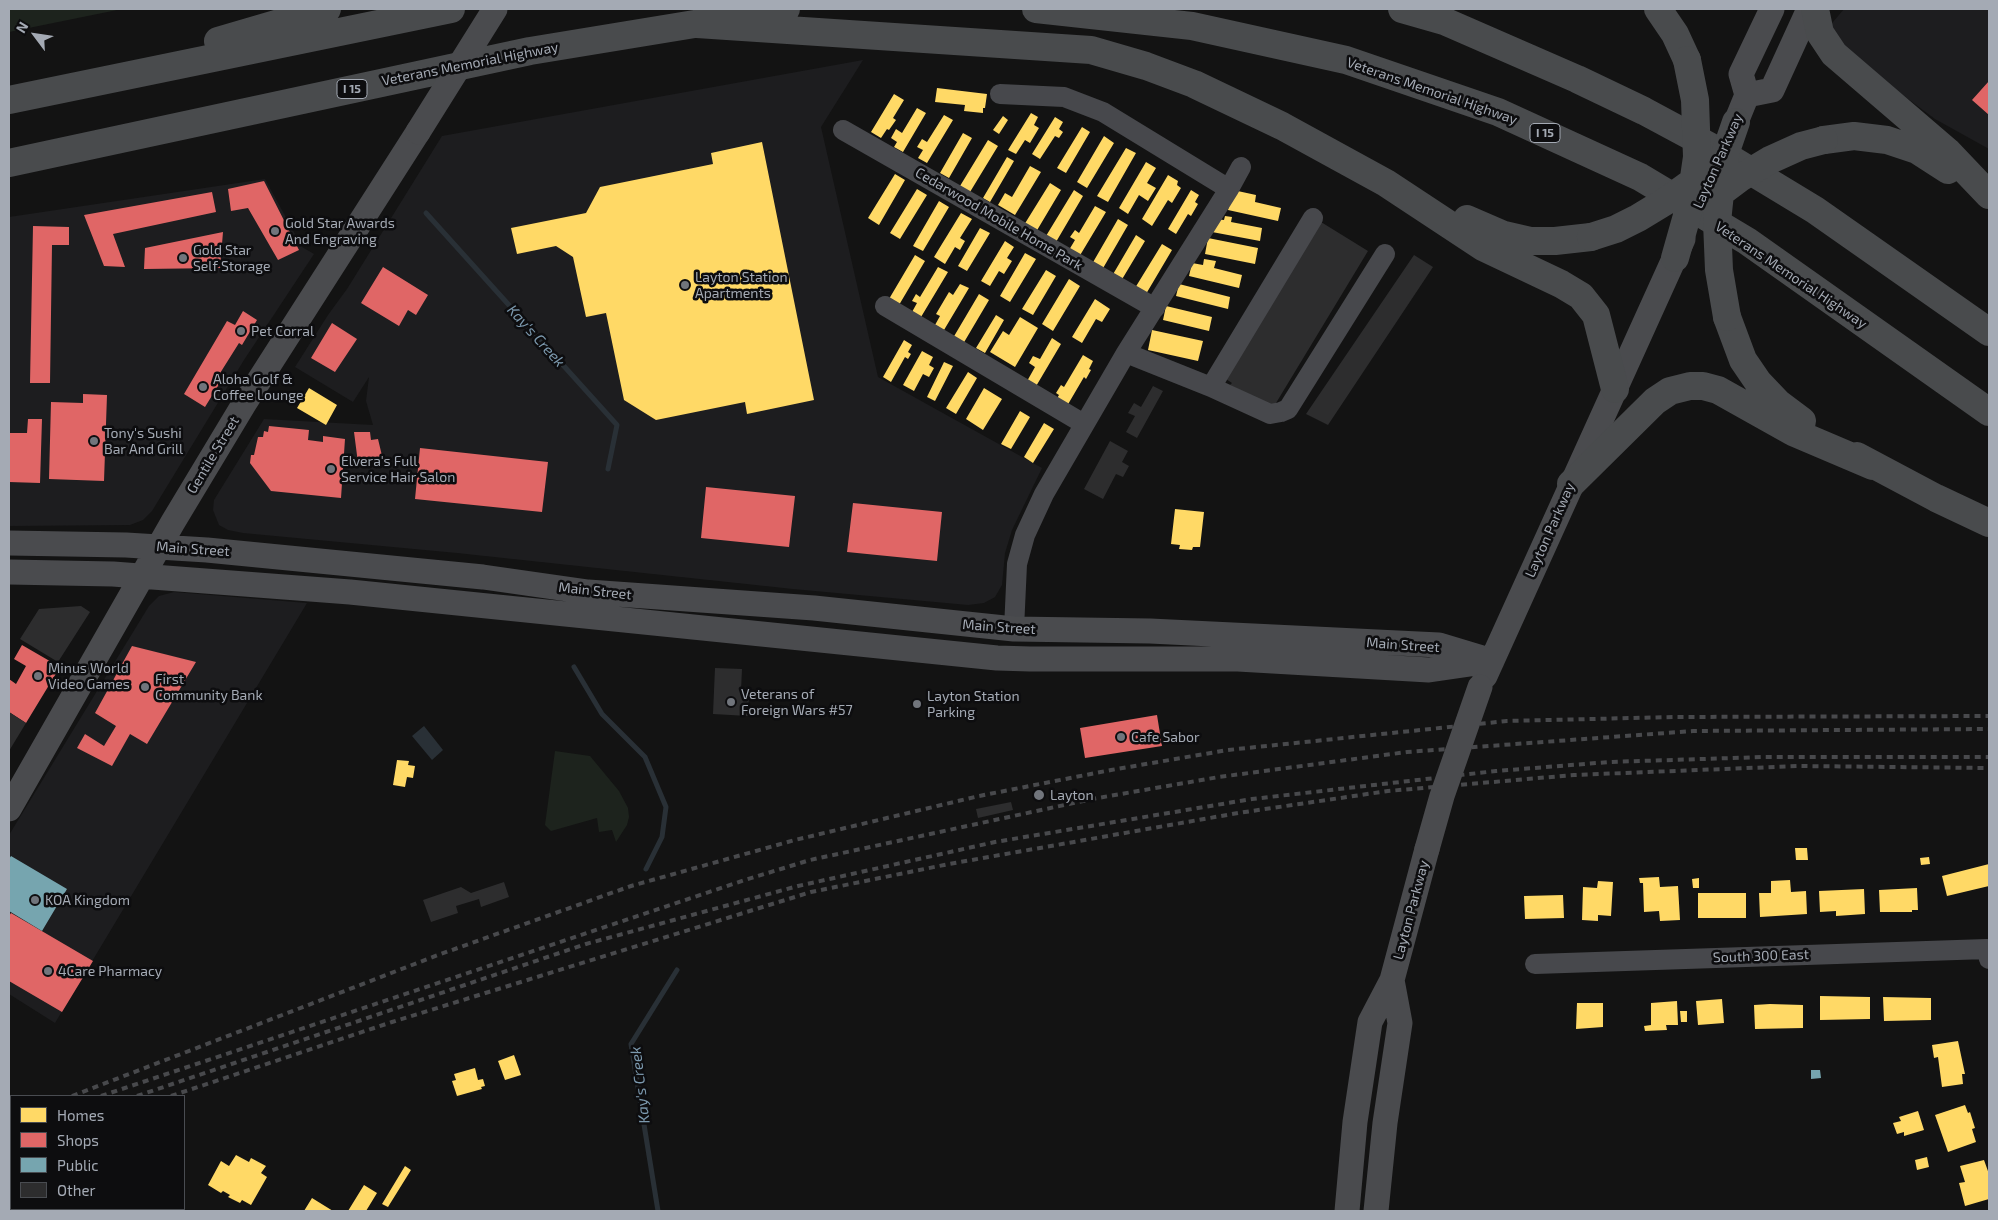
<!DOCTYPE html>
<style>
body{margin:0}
#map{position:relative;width:1998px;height:1220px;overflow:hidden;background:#131313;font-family:"Exo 2",sans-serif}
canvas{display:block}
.frame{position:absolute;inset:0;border:10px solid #a4aab4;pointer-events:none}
.legend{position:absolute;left:10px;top:1095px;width:175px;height:115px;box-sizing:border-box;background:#0d0d0f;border:1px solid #494c51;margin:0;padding:6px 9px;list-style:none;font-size:15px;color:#a4aab4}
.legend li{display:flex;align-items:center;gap:10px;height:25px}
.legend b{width:25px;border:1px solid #494c51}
.north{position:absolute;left:10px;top:10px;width:50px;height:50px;-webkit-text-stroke:4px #0d0d0f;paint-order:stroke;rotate:301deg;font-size:14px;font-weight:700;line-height:20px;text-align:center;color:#a4aab4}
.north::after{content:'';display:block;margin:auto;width:18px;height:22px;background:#a4aab4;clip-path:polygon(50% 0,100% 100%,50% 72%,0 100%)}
</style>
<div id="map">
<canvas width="1998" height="1220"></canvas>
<div class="frame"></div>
<ul class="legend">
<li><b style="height:14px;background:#ffd966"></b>Homes</li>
<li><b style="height:14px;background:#e06666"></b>Shops</li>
<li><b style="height:14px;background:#76a5af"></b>Public</li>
<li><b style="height:14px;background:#2d2d2e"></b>Other</li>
</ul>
<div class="north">N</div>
</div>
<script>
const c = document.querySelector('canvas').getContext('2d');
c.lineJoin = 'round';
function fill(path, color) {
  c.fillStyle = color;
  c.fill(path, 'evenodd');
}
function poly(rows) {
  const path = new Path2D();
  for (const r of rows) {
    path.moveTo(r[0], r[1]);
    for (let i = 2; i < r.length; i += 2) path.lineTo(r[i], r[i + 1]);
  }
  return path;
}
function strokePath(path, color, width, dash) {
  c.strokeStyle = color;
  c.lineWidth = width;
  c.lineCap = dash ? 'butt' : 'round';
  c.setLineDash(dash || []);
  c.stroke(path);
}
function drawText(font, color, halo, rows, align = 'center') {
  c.font = font + ' "Exo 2",sans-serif';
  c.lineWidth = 5;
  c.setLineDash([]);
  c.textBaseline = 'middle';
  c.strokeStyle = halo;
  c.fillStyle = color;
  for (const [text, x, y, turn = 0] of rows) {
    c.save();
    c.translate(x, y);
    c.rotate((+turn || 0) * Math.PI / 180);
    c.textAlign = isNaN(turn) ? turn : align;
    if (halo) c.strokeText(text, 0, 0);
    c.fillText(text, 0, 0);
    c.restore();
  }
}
fill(poly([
 [1844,9,1989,9,1989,149,1935,119,1822,35],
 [863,60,821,127,878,377,1042,468,1012,530,1005,553,1002,585,995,597,984,603,968,605,793,589,457,553,243,533,228,530,219,525,213,510,214,500,264,419,373,425,366,401,369,377,353,402,295,367,328,315,347,289,442,136],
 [265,179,302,247,314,254,244,360,152,511,143,520,130,525,9,526,9,217],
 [174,592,307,603,55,1023,9,994,9,835,149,606,159,596]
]), '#1d1d1f');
fill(poly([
 [9,9,122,9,9,32],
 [555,751,590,756,619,791,628,808,629,817,627,825,616,842,612,830,599,832,597,818,551,831,545,825]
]), '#1d231d');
fill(poly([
 [424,726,443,750,432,760,412,736]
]), '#293036');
fill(poly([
 [937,88,987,94,985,108,983,108,983,113,964,111,965,105,935,102],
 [894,94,904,100,893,118,896,120,889,130,887,129,881,138,871,132],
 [917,108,926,113,903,152,894,147,897,142,891,138,896,129,902,133],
 [1031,113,1038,117,1034,125,1039,128,1030,143,1025,140,1016,154,1008,150],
 [944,115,953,120,927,163,918,158,923,150,917,147,922,139,927,142],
 [1003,116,1008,120,999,134,993,130],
 [1055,117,1063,122,1059,129,1063,132,1059,138,1055,136,1040,159,1032,154],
 [1082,127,1090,132,1066,173,1057,168],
 [963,133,972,138,949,178,940,173],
 [1104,136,1114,143,1087,188,1077,182],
 [988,140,998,146,970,192,960,186],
 [762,142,814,400,747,414,745,402,656,420,624,400,606,313,586,317,573,257,556,246,517,254,511,228,586,213,600,187,713,164,711,153],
 [1126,148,1136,153,1108,202,1097,196],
 [1007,157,1014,161,990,202,983,198],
 [1146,162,1156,168,1147,183,1156,188,1148,201,1139,195,1128,214,1119,208],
 [1030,166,1041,172,1015,215,998,205,1005,193,1012,197],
 [895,174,905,180,879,225,868,218],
 [1168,175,1178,181,1177,185,1181,188,1172,203,1168,200,1152,226,1142,219],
 [1050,183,1061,190,1036,232,1024,225],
 [917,189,927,195,900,239,890,233],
 [1074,190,1083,196,1056,242,1046,236],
 [1191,190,1199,195,1195,202,1198,204,1191,216,1188,214,1176,234,1168,229],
 [1233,190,1256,195,1255,202,1281,208,1278,221,1228,210],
 [939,201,949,207,923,251,913,246],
 [1095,206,1106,212,1079,257,1069,250,1075,240,1070,237,1075,230,1079,233],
 [961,213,972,219,960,238,965,241,960,250,955,247,945,264,934,257],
 [1225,216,1232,217,1231,222,1262,228,1260,241,1212,232,1215,219,1224,220],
 [1118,219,1128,225,1102,270,1092,264],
 [980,228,990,233,967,271,958,266],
 [1136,235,1145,241,1121,281,1112,276],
 [1208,238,1258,248,1255,264,1205,254],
 [1005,241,1014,247,1007,258,1012,261,1004,274,999,271,990,286,981,281],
 [1162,244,1172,250,1146,294,1135,288],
 [1025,253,1036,259,1010,302,1000,296],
 [915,255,925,261,899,305,889,299],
 [1204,259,1216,261,1214,268,1242,275,1239,288,1189,276,1192,263,1203,265],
 [938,267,948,272,921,317,912,312,917,303,912,301,916,294,920,297],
 [1046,270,1056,276,1033,315,1022,309],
 [1069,279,1080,286,1053,331,1042,324],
 [960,284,969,288,944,330,935,325,940,316,936,314,949,292,953,295],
 [1179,284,1230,297,1228,309,1176,296],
 [979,294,989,300,963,344,953,338],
 [1095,299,1110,309,1102,322,1096,319,1082,343,1072,337],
 [1166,306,1212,317,1209,331,1163,320],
 [996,315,1004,320,985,353,976,348],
 [1020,317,1038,328,1015,367,990,352,1003,331,1009,335],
 [1152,330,1203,341,1198,361,1148,350],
 [1052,338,1061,344,1035,388,1026,383,1035,367,1029,363,1033,356,1040,359],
 [904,340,912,345,908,352,911,354,908,359,905,357,891,382,883,377],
 [922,351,933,357,929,365,934,368,929,377,923,374,914,391,903,385],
 [1083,355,1093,361,1089,369,1091,370,1086,379,1084,377,1067,406,1056,400,1059,395,1056,393,1061,385,1064,387],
 [944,362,953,366,935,401,927,397],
 [968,372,977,378,956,414,946,408],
 [309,388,337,405,326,425,297,408],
 [984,388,1002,399,983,430,966,419],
 [1020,411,1030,417,1011,449,1001,444],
 [1044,423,1054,429,1033,463,1024,457],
 [1175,509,1204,512,1200,547,1193,547,1192,550,1179,549,1180,545,1171,544],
 [397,760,409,761,408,765,415,766,413,778,407,777,405,787,393,785],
 [1795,848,1807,848,1808,860,1796,860],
 [1929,857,1930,864,1921,865,1920,858],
 [1989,864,1989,886,1947,896,1942,876],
 [1659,877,1660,887,1678,886,1680,920,1660,921,1659,911,1644,912,1643,883,1640,883,1639,878],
 [1699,878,1699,888,1693,888,1692,879],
 [1790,880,1791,892,1806,891,1807,914,1760,917,1759,893,1771,893,1771,881],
 [1598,881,1613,882,1611,916,1598,915,1598,921,1582,920,1583,887,1597,888],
 [1917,888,1918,910,1912,910,1912,912,1880,912,1879,890],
 [1864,889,1865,914,1836,916,1836,911,1820,912,1819,891],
 [1698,893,1746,893,1746,918,1698,918],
 [1563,895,1564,918,1525,919,1524,896],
 [1820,996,1870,997,1870,1019,1820,1020],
 [1883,997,1931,998,1931,1020,1884,1021],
 [1722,999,1724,1023,1698,1025,1696,1001],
 [1677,1001,1678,1025,1666,1025,1667,1030,1645,1031,1644,1026,1651,1025,1651,1003],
 [1577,1003,1603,1003,1603,1027,1576,1029],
 [1770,1004,1803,1005,1803,1028,1755,1029,1754,1005],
 [1680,1011,1687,1011,1687,1022,1681,1022],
 [1958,1041,1965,1074,1962,1074,1963,1084,1942,1087,1938,1057,1934,1058,1932,1045],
 [514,1055,521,1075,505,1080,498,1061],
 [475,1068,478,1080,483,1079,485,1086,481,1087,482,1089,457,1096,452,1081,456,1080,454,1074],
 [1965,1105,1968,1113,1970,1112,1975,1128,1972,1129,1976,1142,1948,1152,1935,1115],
 [1918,1111,1924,1130,1904,1136,1904,1132,1897,1134,1893,1123,1901,1121,1899,1117],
 [236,1155,249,1162,251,1158,266,1166,261,1173,267,1177,251,1205,242,1200,240,1203,228,1197,230,1195,223,1191,221,1193,208,1185,221,1161,229,1166],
 [1927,1157,1929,1167,1917,1170,1915,1160],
 [1984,1160,1989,1174,1989,1199,1965,1206,1959,1183,1965,1182,1960,1166],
 [405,1166,411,1170,388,1207,382,1204],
 [364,1185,377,1193,366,1211,348,1211],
 [312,1198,333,1211,304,1211]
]), '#ffd966');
fill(poly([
 [1989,81,1989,115,1972,100],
 [264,181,299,250,278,260,248,208,231,211,228,189],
 [212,192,216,212,113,234,125,267,104,266,84,215],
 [33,226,69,227,69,245,52,245,50,383,30,383],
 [223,232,220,268,144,269,145,248],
 [383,267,428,295,416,315,408,310,399,326,361,303],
 [243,311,257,320,242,345,239,343,217,378,221,381,205,407,184,394,227,321,235,325],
 [332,323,357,339,335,372,311,358],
 [83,394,107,395,104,481,49,479,51,402,83,403],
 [28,419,42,419,40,483,9,482,9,433,27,433],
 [269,426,309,430,308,440,323,442,323,436,345,439,341,498,271,491,250,463,251,455,254,455,258,437,263,437,264,431,268,432],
 [354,432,370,432,371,440,378,439,383,460,358,463],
 [420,448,548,462,542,512,415,499],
 [706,487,795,496,789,547,701,538],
 [853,503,942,512,937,561,847,552],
 [22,645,60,667,26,723,9,712,9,679,16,684,26,666,14,659],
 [132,646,196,662,147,744,130,734,112,766,77,748,85,734,104,746,116,726,95,713],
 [1157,715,1162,746,1085,758,1080,728],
 [11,913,93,961,62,1012,9,981,9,916]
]), '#e06666');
fill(poly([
 [11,856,67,889,42,931,9,911,9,859],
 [1811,1070,1820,1070,1821,1078,1811,1079]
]), '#76a5af');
strokePath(poly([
 [426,213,617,425,608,469],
 [574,667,602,714,645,757,666,807,662,837,646,869],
 [658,1211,631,1044,677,970]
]), '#293036', 5);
fill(poly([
 [1321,222,1368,251,1273,408,1230,385,1232,383,1226,379],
 [1414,255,1433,267,1328,425,1306,414],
 [1153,386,1163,391,1137,438,1126,432,1135,416,1128,413,1134,403,1141,407],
 [1110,441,1128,451,1122,462,1129,466,1123,477,1116,474,1103,499,1084,489],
 [81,606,90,612,58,662,20,639,39,609],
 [715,668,742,669,741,690,749,691,748,716,713,714],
 [9,712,26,723,9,751],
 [1011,802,1013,810,978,818,976,809],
 [504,882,509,897,481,907,479,899,456,906,458,913,431,922,423,900,461,887,471,893]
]), '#2d2d2e');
strokePath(poly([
 [1000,94,1064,97,1103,112,1229,189],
 [843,130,1155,308],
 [885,306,1084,424],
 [1126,353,1211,387,1270,414,1281,412,1288,409,1385,254],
 [1211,387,1313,218],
 [1014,629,1017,564,1025,535,1044,494,1126,353,1229,189,1241,167],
 [1535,964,1987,949,1989,959],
 [9,1193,11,1192],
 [169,1209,173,1211]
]), '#47484c', 20);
strokePath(poly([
 [1747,95,1772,90,1809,9],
 [1736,122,1747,95,1741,74,1772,9],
 [9,543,126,545,207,550,483,577,588,592,814,608,1014,629,1150,631,1439,645,1492,661],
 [9,572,113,574,350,592,997,658,1030,659,1238,659,1429,670,1484,662],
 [1485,676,1683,239],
 [9,809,173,522,244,404,418,132],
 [1347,1211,1355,1122,1370,1022,1392,980,1427,849],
 [1376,1211,1385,1123,1400,1023,1392,980]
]), '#4a4b4e', 25);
strokePath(poly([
 [1036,9,1192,26,1346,60,1498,112,1640,177,1747,241,1989,412],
 [1402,9,1444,21,1577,79,1644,111,1711,147,1815,210,1989,332],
 [1658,9,1675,34,1687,60],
 [1815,9,1820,33,1834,54,1947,151,1989,195],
 [697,24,1091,50,1146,66,1194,84,1282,126,1386,183,1483,247,1561,284,1581,296,1596,315,1615,389],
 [218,41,327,9],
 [9,100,451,9],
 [1824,140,1854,136,1887,140,1917,150,1948,170],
 [9,163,530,51,786,9],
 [1467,219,1504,235,1530,241,1555,241,1591,237],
 [1727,317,1743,360,1758,382,1778,403,1802,421],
 [1857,456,1936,498,1989,523],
 [1571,484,1655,401,1670,391,1690,386,1703,386,1718,390,1793,432,1873,466]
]), '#494b4d', 28);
strokePath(poly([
 [72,1096,438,955,631,886,795,840,979,796,1111,770,1228,750,1507,721,1675,717,1989,716],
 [101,1096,745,880,810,860,1092,799,1219,777,1407,752,1693,731,1989,729],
 [137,1096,586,944,798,886,995,842,1252,799,1496,771,1609,762,1764,757,1989,757],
 [171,1096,392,1022,811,892,949,864,1238,813,1388,791,1574,775,1799,766,1989,768],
 [9,1121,11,1120],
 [9,1139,11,1138],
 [9,1150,11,1150]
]), '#48494c', 4, [6, 5]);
strokePath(poly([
 [418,132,495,9],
 [1427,849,1442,796,1480,687]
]), '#4a4b4e', 25);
strokePath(poly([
 [1712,199,1740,178,1770,160,1801,146,1824,140],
 [1591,237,1616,229,1638,218,1666,201,1695,180],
 [1675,258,1690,205,1697,157,1695,100,1687,60],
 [1727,317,1719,270,1717,222,1722,174,1726,151,1736,122]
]), '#494b4d', 28);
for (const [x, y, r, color] of [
 [275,231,5,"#71757c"],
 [183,258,5,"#71757c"],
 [685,285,5,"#71757c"],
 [241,331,5,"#71757c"],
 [203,387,5,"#71757c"],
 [94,441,5,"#71757c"],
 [331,469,5,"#71757c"],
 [38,676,5,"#71757c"],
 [145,687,5,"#71757c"],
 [731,702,5,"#71757c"],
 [917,704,5,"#71757c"],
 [1121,737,5,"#71757c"],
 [1039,795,6,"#71757c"],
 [35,900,5,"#71757c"],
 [48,971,5,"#71757c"]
]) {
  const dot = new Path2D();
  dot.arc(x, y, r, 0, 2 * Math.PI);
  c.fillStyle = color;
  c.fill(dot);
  strokePath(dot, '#0d0d0f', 2);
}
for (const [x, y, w] of [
 [352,89,30],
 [1545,133,30]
]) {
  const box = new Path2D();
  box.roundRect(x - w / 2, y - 9.5, w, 19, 4);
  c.fillStyle = '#0d0d0f';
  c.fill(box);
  strokePath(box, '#a4aab4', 1);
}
drawText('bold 12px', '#a4aab4', null, [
 ["I 15",352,89],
 ["I 15",1545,133]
]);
drawText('14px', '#a4aab4', '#0d0d0f', [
 ["Veterans Memorial Highway",470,64,-11],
 ["Veterans Memorial Highway",1432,91,19],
 ["Layton Parkway",1718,161,-66],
 ["Cedarwood Mobile Home Park",999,219,30],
 ["Veterans Memorial Highway",1791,275,34],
 ["Gentile Street",213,455,-59],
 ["Layton Parkway",1550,530,-66],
 ["Main Street",193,549,4],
 ["Main Street",595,591,6],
 ["Main Street",999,627,4],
 ["Main Street",1403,645,4],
 ["Layton Parkway",1411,910,-75],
 ["South 300 East",1761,956,-2]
]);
drawText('14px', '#a4aab4', '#0d0d0f', [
 ["Gold Star Awards",285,223],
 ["And Engraving",285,239],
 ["Gold Star",193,250],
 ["Self Storage",193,266],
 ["Layton Station",695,277],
 ["Apartments",695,293],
 ["Pet Corral",251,331],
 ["Aloha Golf &",213,379],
 ["Coffee Lounge",213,395],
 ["Tony's Sushi",104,433],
 ["Bar And Grill",104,449],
 ["Elvera's Full",341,461],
 ["Service Hair Salon",341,477],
 ["Minus World",48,668],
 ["Video Games",48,684],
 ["First",155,679],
 ["Community Bank",155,695],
 ["Veterans of",741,694],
 ["Foreign Wars #57",741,710],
 ["Layton Station",927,696],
 ["Parking",927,712],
 ["Cafe Sabor",1131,737],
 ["Layton",1050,795],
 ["KOA Kingdom",45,900],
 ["4Care Pharmacy",58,971]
], 'left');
drawText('italic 15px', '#7c99ae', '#0d0d0f', [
 ["Kay's Creek",536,336,48],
 ["Kay's Creek",640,1085,-97]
]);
</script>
